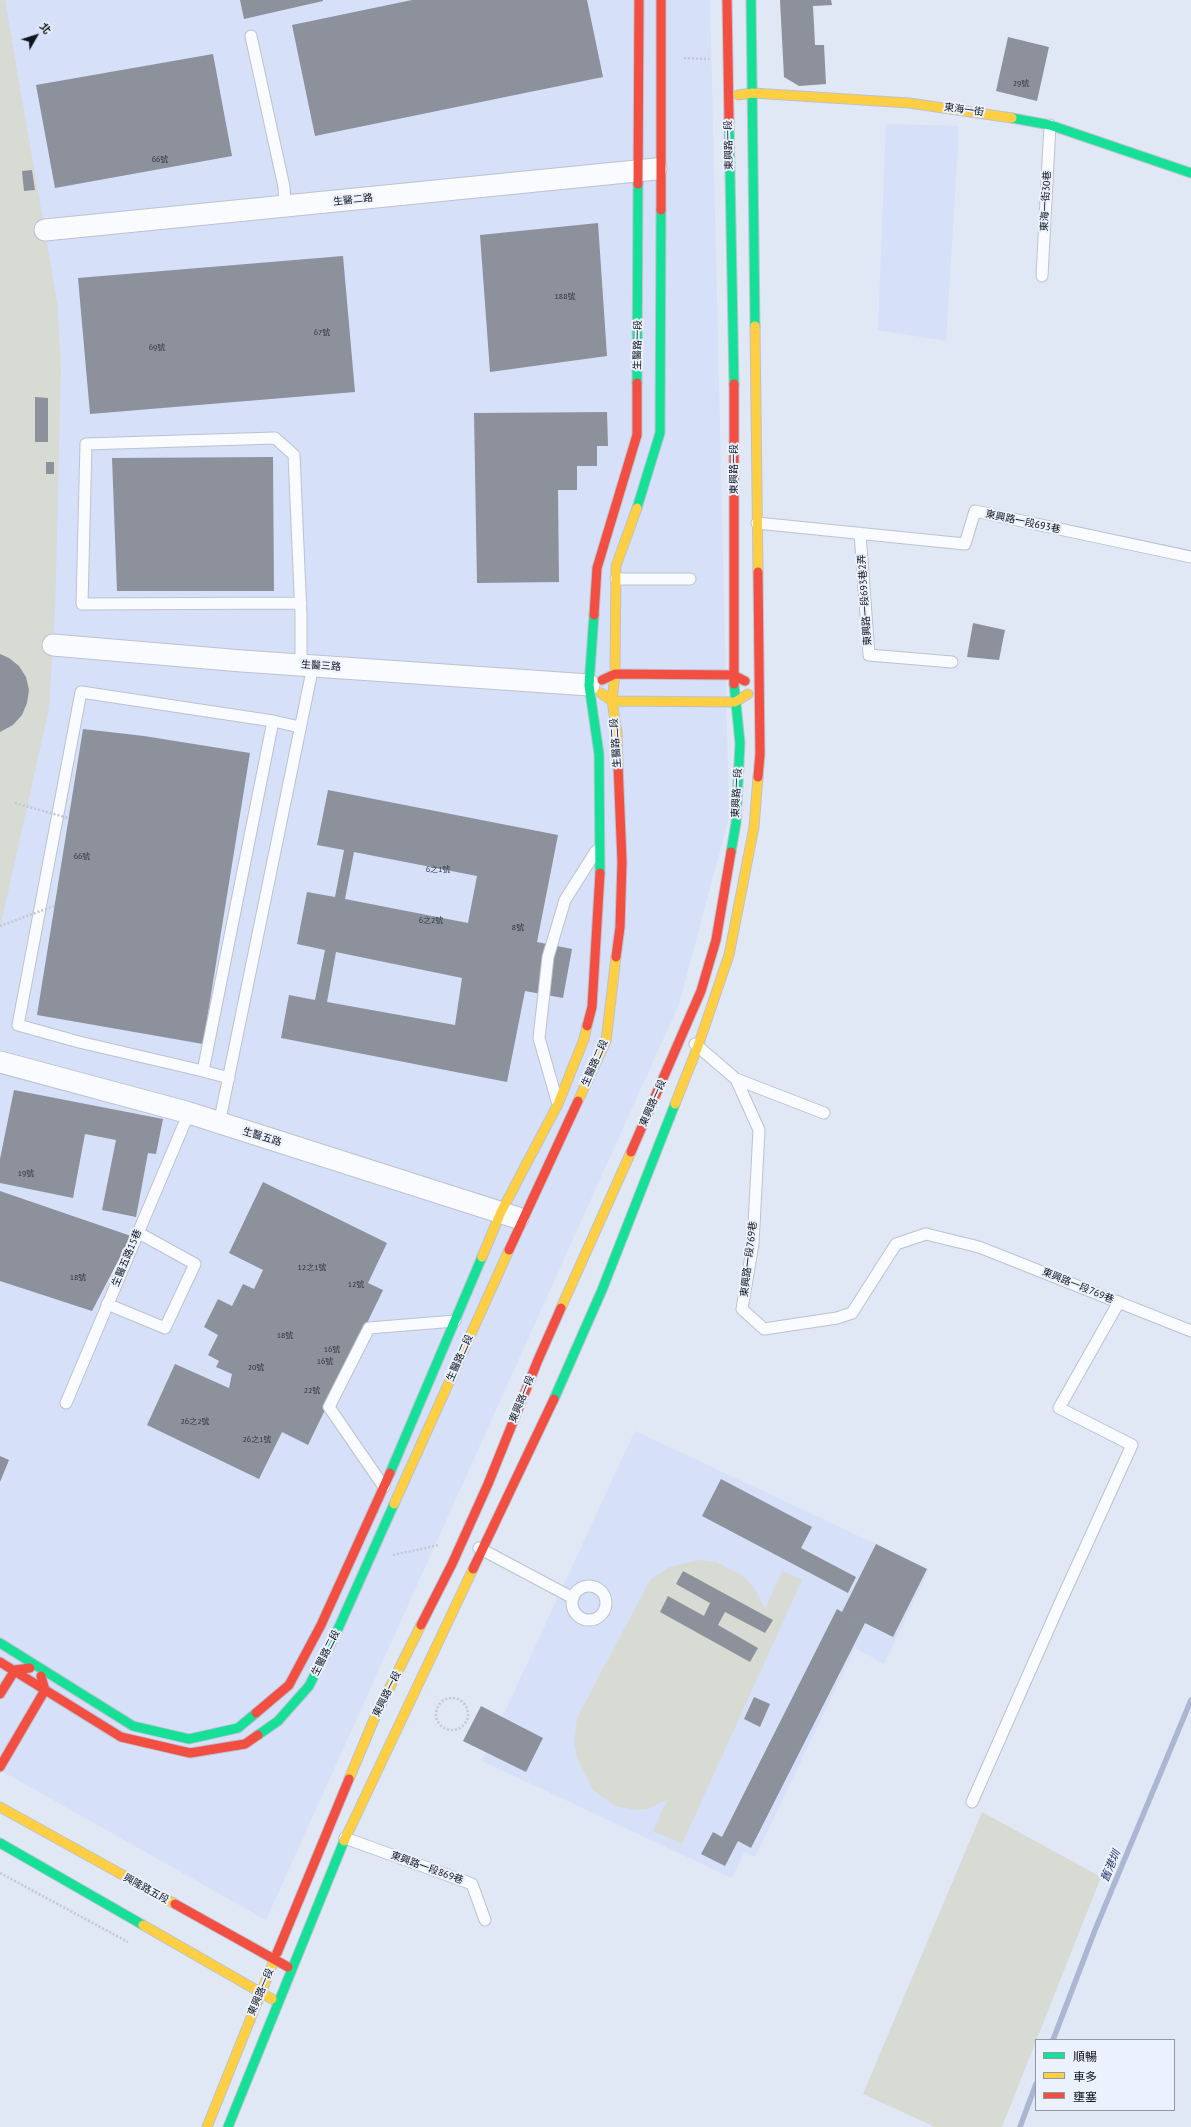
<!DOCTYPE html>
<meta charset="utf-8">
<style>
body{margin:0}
#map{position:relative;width:1191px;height:2127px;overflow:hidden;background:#e0e7f5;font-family:"PT Sans","Noto Sans TC",sans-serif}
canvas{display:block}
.legend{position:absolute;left:1035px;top:2039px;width:140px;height:72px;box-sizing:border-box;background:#ebf1fd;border:1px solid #9399a4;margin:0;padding:5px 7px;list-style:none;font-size:12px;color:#0f141e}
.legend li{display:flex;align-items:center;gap:8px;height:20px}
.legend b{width:20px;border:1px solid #9399a4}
.north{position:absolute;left:16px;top:16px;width:40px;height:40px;-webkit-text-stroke:3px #ebf1fd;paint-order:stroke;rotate:51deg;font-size:11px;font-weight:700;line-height:16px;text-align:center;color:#0f141e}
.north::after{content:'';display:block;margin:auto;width:14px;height:18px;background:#0f141e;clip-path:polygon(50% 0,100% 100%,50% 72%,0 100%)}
</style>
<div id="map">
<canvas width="1191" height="2127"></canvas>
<ul class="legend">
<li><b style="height:5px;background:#16e098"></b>順暢</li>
<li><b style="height:5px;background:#ffcf43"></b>車多</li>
<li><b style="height:5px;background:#f24e42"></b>壅塞</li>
</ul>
<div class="north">北</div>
</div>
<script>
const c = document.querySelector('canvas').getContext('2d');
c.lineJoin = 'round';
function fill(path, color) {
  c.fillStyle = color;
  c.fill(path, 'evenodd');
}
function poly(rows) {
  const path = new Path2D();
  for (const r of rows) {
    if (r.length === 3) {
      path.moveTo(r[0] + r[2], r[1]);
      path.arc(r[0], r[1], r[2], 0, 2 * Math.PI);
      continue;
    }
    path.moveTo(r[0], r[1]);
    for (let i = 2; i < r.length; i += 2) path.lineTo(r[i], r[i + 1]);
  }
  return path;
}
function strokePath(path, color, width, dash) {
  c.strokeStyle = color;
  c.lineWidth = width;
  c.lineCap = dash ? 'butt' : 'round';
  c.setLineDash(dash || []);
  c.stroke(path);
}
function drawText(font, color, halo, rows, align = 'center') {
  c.font = font + ' "PT Sans","Noto Sans TC",sans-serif';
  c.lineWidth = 4;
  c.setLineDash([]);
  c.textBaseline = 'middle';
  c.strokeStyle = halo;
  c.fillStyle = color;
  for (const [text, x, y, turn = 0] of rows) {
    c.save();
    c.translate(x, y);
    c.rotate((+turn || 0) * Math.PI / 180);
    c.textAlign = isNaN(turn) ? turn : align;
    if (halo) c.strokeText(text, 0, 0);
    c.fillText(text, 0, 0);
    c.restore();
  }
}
fill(poly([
 [0,0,710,0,729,817,679,1004,266,1920,0,1770],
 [886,124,959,126,946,341,878,330],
 [635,1431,929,1569,884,1664,855,1648,755,1857,744,1852,732,1878,482,1761]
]), '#d6e0f8');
fill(poly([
 [0,0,5,0,57,302,61,368,55,613,49,709,0,928],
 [698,1560,716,1562,745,1577,756,1591,765,1609,782,1571,802,1580,682,1844,653,1831,667,1800,648,1809,635,1810,615,1806,593,1790,577,1758,574,1743,577,1718,650,1580,670,1567],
 [982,1812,1101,1877,1002,2127,935,2127,863,2094]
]), '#d7dbd4');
strokePath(poly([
 [1053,2040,1095,1930,1191,1700],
 [1020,2127,1036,2084]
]), '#abb7d2', 5.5);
fill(poly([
 [240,0,323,0,323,1,244,19],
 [412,0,587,0,603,77,315,136,292,25],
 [780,0,831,0,832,5,813,6,815,45,824,45,826,84,799,86,784,77],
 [1008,37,1049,47,1037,101,996,91],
 [213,54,232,156,55,188,36,85],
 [32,170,35,190,24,191,22,171],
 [598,223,607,356,490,372,480,235],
 [343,256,355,392,90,414,78,278],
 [35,397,48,398,48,442,35,442],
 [607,412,608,446,597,446,597,466,577,466,577,490,558,490,559,582,477,583,474,413],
 [273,457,274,591,117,591,112,458],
 [46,462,54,462,54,474,46,474],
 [973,623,1005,630,999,660,967,657],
 [0,654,9,658,19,666,26,677,29,690,27,703,22,715,13,725,0,732],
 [83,729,144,736,250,753,203,1044,37,1015],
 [328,790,558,835,537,942,572,949,563,998,525,991,507,1082,281,1038,289,995,315,1000,325,950,297,944,307,892,335,897,344,850,317,845],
 [354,852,477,876,468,923,345,899],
 [336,952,462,978,455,1025,327,1002],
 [14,1090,163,1119,156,1154,148,1153,136,1217,102,1210,116,1140,85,1134,73,1198,0,1183,0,1159],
 [263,1182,387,1243,368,1283,383,1290,308,1445,282,1432,259,1479,147,1425,175,1364,229,1388,232,1374,216,1367,219,1361,208,1355,218,1335,204,1327,218,1299,232,1306,243,1284,254,1289,263,1270,229,1253],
 [0,1191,131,1236,92,1311,0,1281],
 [0,1456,9,1460,0,1482],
 [721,1479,812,1527,801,1548,856,1577,848,1593,702,1516],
 [876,1544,927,1569,893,1637,851,1616,865,1623,751,1848,738,1841,725,1866,701,1854,713,1832,722,1837,837,1609,842,1612],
 [683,1571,773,1620,765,1633,725,1612,718,1625,758,1648,750,1662,660,1612,668,1596,704,1616,710,1603,676,1584],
 [754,1697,770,1704,760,1727,744,1719],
 [481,1706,543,1738,526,1772,463,1741]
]), '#8c919c');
const lane = poly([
 [251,36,284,187,285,206],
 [1042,276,1050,125],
 [757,523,965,544,975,511,1191,557],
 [860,533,869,655,952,662],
 [616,579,690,579],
 [301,603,82,604,86,444,275,438,294,455,301,615,301,665],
 [695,1044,736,1079,759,1130,753,1244,742,1309,764,1329,837,1318,852,1313,896,1244,926,1234,979,1247,1191,1331],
 [203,1071,79,1042,18,1025,81,692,273,721],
 [229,1078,203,1071,273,721,300,727],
 [736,1079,824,1113],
 [557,1101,539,1038,548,957,565,900,596,851],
 [219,1124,313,666],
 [107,1304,165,1328,195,1264,137,1232],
 [66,1403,185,1122,186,1112],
 [384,1487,329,1407,369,1328,455,1321],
 [479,1548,573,1598],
 [589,1603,17],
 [972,1802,1060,1603,1132,1445,1059,1408,1119,1302],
 [345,1838,472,1884,485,1920]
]);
const street = poly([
 [45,230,656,169],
 [53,645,242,661,589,685],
 [0,1062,186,1112,518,1218]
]);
const fast = poly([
 [751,0,755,326],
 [1012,118,1050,125,1191,173],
 [729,121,734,384],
 [637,383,638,184],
 [637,508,660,433,661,210],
 [594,615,589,685,599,754,600,873],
 [731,852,736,823,740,743,734,684],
 [554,1399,602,1290,675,1104],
 [390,1473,482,1257],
 [0,1643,133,1726,189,1739,238,1728,256,1713],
 [258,1735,278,1721,309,1686,338,1629,394,1504],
 [0,1843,143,1925],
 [228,2127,344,1841]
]);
const slow = poly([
 [738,95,753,93,909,103,1012,118],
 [755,326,758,572],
 [601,693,612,701,735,702,748,694],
 [618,764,617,733,612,701,615,674,616,566,637,508],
 [578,1101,606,1041,616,957],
 [675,1104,698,1046,729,955,754,827,758,777],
 [482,1257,501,1212,558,1104,584,1039,587,1026],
 [561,1308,631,1152],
 [394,1504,509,1250],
 [349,1779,375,1717,421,1625],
 [0,1807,175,1904],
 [344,1841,473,1569],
 [143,1925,272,1999],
 [207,2127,277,1953]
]);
const jam = poly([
 [727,0,729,121],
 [638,184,639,0],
 [661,210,661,0],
 [734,384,734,684],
 [758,572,760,754,758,777],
 [594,615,597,568,637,435,637,383],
 [602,680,615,674,733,675,745,681],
 [616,957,620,927,622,862,618,764],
 [587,1026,592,1007,600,873],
 [631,1152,701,991,716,940,731,852],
 [509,1250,578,1101],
 [473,1569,554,1399],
 [421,1625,452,1564,488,1484,538,1360,561,1308],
 [0,1662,121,1737,190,1753,245,1744,258,1735],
 [0,1694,15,1670,30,1668],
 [256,1713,289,1685,321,1625,390,1473],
 [0,1767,45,1690,41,1676],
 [175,1904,288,1967],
 [277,1953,349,1779]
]);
strokePath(lane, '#bcc2ce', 13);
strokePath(street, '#bcc2ce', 23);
strokePath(fast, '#bcc2ce', 11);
strokePath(slow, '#bcc2ce', 11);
strokePath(jam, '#bcc2ce', 11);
strokePath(poly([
 [684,58,709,59],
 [393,1555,439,1545],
 [452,1714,16],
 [0,1873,128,1942]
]), '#c5c7cc', 2.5, [2, 2]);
strokePath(lane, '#fafbfe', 11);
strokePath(street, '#fafbfe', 21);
strokePath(fast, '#16e098', 9);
strokePath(slow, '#ffcf43', 9);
strokePath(jam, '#f24e42', 9);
strokePath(poly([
 [15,803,68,818],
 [0,926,54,906]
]), '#c5c7cc', 2.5, [2, 2]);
drawText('8px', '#2e333e', null, [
 ["29號",1021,84],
 ["66號",160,160],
 ["188號",565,297],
 ["67號",322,333],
 ["69號",157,348],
 ["66號",82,857],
 ["6之1號",438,870],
 ["6之2號",431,921],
 ["8號",518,928],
 ["19號",26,1174],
 ["12之1號",312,1268],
 ["18號",78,1278],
 ["12號",356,1285],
 ["18號",285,1336],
 ["16號",332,1350],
 ["16號",325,1362],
 ["20號",256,1368],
 ["22號",312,1391],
 ["26之2號",195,1422],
 ["26之1號",257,1440]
]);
drawText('10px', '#0f141e', '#ebf1fd', [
 ["東海一街",964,110,8],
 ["東興路一段",729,145,-91],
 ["生醫二路",353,200,-6],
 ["東海一街30巷",1046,201,-87],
 ["生醫路一段",638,345,-89],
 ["東興路一段",734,469,-90],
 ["東興路一段693巷",1023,522,12],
 ["東興路一段693巷2弄",865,600,-94],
 ["生醫三路",321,666,4],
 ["生醫路二段",616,743,-94],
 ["東興路一段",737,793,-87],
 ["生醫路二段",595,1063,-66],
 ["東興路一段",653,1103,-66],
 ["生醫五路",262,1137,17],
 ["生醫五路15巷",127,1258,-67],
 ["東興路一段769巷",749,1259,-83],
 ["東興路一段769巷",1078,1286,22],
 ["生醫路二段",460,1358,-66],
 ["東興路一段",522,1399,-68],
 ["生醫路二段",326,1653,-63],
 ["東興路一段",387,1694,-63],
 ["東興路一段869巷",427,1868,20],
 ["興隆路五段",146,1889,29],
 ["東興路一段",261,1992,-67]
]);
drawText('italic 11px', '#243763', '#ebf1fd', [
 ["舊港圳",1111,1866,-67]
]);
</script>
